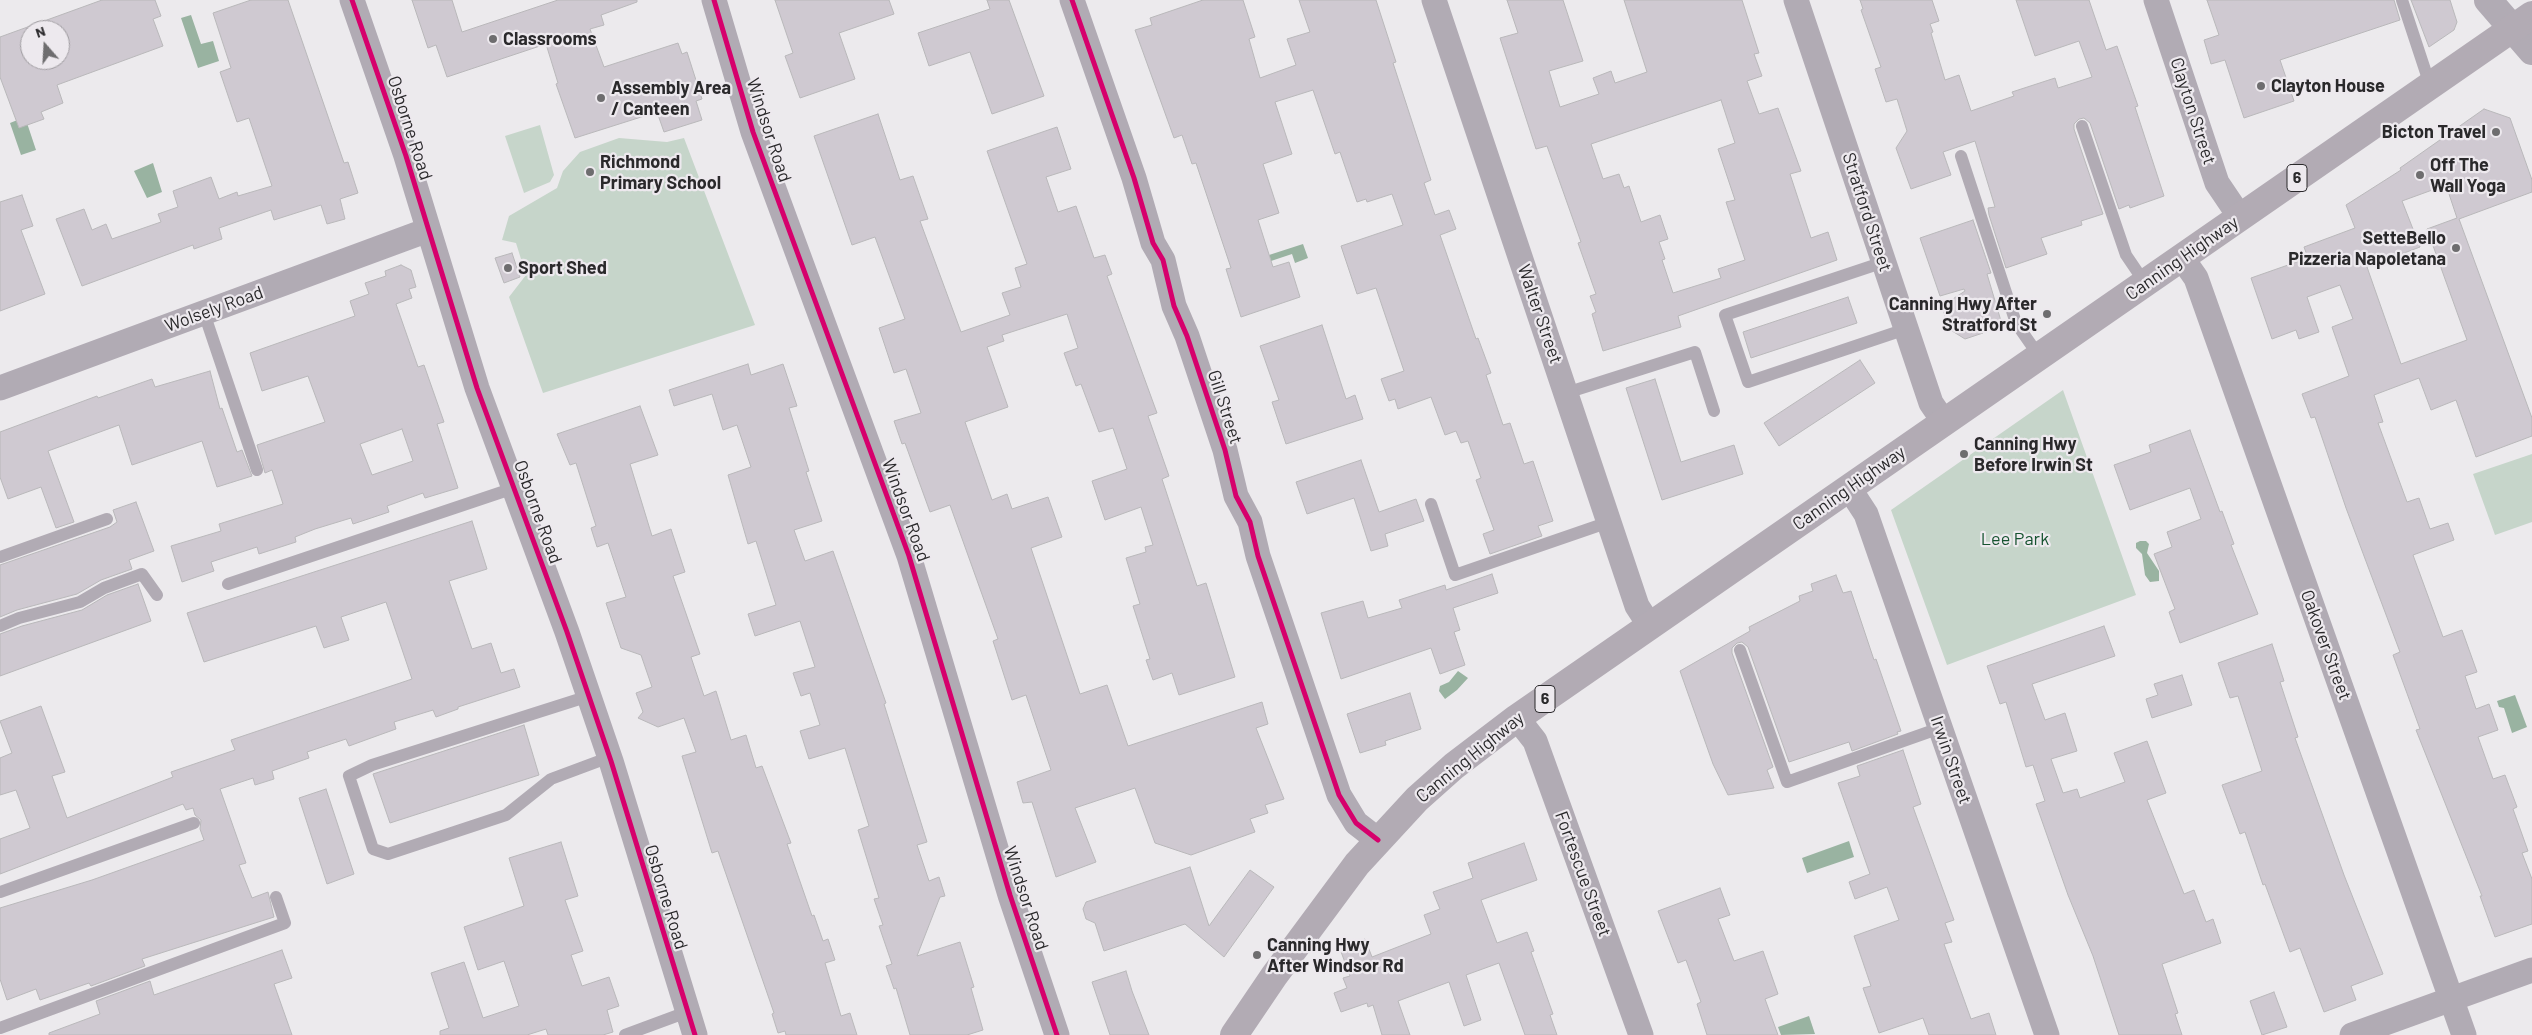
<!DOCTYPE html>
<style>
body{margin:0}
#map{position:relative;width:2532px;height:1035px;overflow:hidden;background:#eceaed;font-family:Barlow,sans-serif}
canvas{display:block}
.north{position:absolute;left:20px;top:20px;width:50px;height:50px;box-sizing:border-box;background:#ede9ee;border:1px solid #9f9ca0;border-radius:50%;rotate:341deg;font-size:14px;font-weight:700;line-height:20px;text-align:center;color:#2a292b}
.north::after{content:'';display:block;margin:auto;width:18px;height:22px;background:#6e6d6f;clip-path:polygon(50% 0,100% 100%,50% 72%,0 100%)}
</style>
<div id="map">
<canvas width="2532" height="1035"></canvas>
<div class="north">N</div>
</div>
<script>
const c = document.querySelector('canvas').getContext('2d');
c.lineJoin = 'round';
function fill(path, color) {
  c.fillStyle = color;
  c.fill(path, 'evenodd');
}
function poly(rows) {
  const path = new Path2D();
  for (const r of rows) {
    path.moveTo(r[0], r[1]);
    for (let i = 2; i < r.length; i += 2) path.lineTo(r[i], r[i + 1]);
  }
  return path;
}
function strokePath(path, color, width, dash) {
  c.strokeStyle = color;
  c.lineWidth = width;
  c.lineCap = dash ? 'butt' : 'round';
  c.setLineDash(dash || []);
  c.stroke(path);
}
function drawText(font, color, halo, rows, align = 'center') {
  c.font = font + ' Barlow,sans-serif';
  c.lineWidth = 4.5;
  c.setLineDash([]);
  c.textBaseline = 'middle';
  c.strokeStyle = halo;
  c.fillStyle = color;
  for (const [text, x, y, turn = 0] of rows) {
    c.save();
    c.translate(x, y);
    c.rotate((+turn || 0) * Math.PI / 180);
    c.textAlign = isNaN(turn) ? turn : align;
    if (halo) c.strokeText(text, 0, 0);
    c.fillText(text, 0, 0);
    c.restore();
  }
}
fill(poly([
 [540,125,554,175,550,182,524,193,505,136],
 [619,138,667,142,684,138,755,325,543,393,509,297,526,275,516,243,502,240,509,216,557,188,563,171,580,152],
 [2063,390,2136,595,1947,665,1891,510],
 [2532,454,2532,522,2495,535,2473,474]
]), '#c6d5ca');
fill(poly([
 [191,15,201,44,213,41,219,61,198,68,181,18],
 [25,117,36,150,21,155,10,123],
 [153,163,162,192,147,198,134,171],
 [1303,244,1308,258,1295,263,1292,254,1271,261,1269,255],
 [2140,541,2146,541,2149,544,2147,553,2159,571,2159,581,2150,582,2145,575,2142,554,2136,548,2136,543],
 [1458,671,1468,678,1457,690,1445,699,1439,691,1440,686,1449,682],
 [2515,695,2527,727,2512,733,2504,708,2499,707,2497,701],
 [1849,841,1854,857,1807,873,1802,858],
 [1809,1016,1815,1034,1781,1035,1778,1027]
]), '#99b3a1');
const building = poly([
 [102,0,155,0,161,16,153,19,163,46,57,85,63,103,41,112,44,119,19,128,0,77,0,37,102,0],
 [30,30,60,30,60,60,30,60,30,30],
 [251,0,288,0,344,163,348,162,358,193,340,199,345,219,327,224,321,205,274,220,271,210,219,228,222,239,194,249,193,245,82,286,56,219,84,209,92,230,106,224,112,239,161,222,158,214,178,207,173,191,211,177,219,199,237,192,238,196,272,186,249,118,237,122,220,72,231,68,213,13,251,0],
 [412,0,452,0,462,32,558,0,637,0,637,2,601,15,604,25,590,29,604,67,678,43,682,54,687,52,702,99,696,101,702,120,664,132,657,112,575,138,556,84,558,83,546,44,447,77,436,45,428,48,412,0],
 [775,0,889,0,894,14,839,33,855,79,800,98,785,56,793,53,775,0],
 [987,0,1009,0,1044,96,992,114,970,52,929,66,918,33,990,9,987,0],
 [1203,0,1243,0,1255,37,1249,39,1260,78,1296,65,1287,39,1310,32,1299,0,1376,0,1396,62,1393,63,1431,180,1424,183,1435,215,1449,210,1456,229,1440,235,1476,339,1478,338,1491,373,1486,375,1503,425,1510,423,1524,464,1533,461,1553,521,1538,526,1542,536,1490,554,1483,534,1494,530,1476,480,1481,478,1468,441,1461,443,1456,431,1445,435,1431,397,1398,409,1395,399,1389,401,1381,379,1404,371,1376,288,1357,294,1341,246,1403,225,1392,194,1367,202,1366,199,1357,202,1340,152,1335,154,1313,90,1275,102,1292,154,1263,164,1279,213,1258,220,1273,267,1289,262,1300,297,1241,317,1226,269,1231,268,1196,163,1192,164,1182,135,1174,138,1135,30,1152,25,1150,18,1203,0],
 [1507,0,1563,0,1583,61,1549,71,1560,107,1599,94,1593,78,1611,71,1615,83,1647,72,1624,0,1742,0,1759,53,1754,54,1762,76,1747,81,1759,114,1778,108,1801,171,1790,174,1811,238,1828,232,1837,260,1678,316,1681,327,1603,351,1592,314,1596,312,1590,296,1596,294,1578,243,1581,242,1547,146,1536,149,1500,38,1518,33,1507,0],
 [1721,100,1735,143,1718,149,1735,200,1726,202,1745,260,1718,269,1721,278,1673,293,1662,260,1665,259,1659,242,1668,239,1660,215,1641,222,1629,186,1624,188,1619,174,1603,179,1591,144,1721,100],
 [1860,0,1932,0,1939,21,1930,24,1933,32,1931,33,1945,80,1959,75,1971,111,2014,96,2012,92,2055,78,2058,88,2092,77,2079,41,2035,56,2016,0,2089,0,2106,50,2117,46,2138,106,2135,107,2164,196,2130,208,2129,205,2119,209,2090,123,2084,118,2079,119,2074,124,2074,129,2103,214,2081,221,2082,225,2041,238,2047,254,2006,268,1989,215,1988,208,1995,207,1975,141,1943,152,1951,175,1911,189,1896,148,1907,131,1897,99,1886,102,1875,69,1881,67,1861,10,1863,9,1860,0],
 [2207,0,2394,0,2400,20,2280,60,2294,101,2244,118,2225,60,2211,64,2204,40,2219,35,2207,0],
 [2411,0,2450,0,2457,22,2454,30,2429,47,2411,0],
 [2484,109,2510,118,2532,180,2532,192,2459,219,2532,418,2532,436,2476,457,2456,400,2431,410,2419,378,2374,395,2383,422,2378,423,2407,502,2419,498,2430,529,2448,523,2454,540,2413,555,2443,637,2462,630,2477,672,2465,676,2476,709,2489,704,2498,730,2478,737,2493,779,2505,775,2517,807,2513,809,2528,851,2522,853,2532,879,2532,924,2495,937,2480,896,2482,896,2416,730,2420,729,2393,655,2400,652,2346,508,2315,417,2311,418,2302,394,2349,376,2332,327,2353,319,2340,285,2307,297,2319,332,2299,339,2296,330,2272,339,2251,278,2308,258,2304,247,2355,228,2346,205,2401,170,2400,168,2484,109],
 [2446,185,2457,218,2427,229,2467,340,2401,364,2367,267,2420,247,2402,201,2446,185],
 [878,114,900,180,913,176,928,219,920,221,961,332,1010,315,1002,293,1021,287,1015,268,1027,264,987,151,1057,127,1071,169,1046,177,1058,212,1076,206,1094,258,1105,255,1112,274,1107,276,1157,413,1148,416,1169,476,1162,479,1197,586,1206,583,1235,677,1179,695,1172,673,1153,680,1146,660,1150,659,1133,606,1140,604,1126,558,1146,552,1145,547,1153,545,1141,507,1105,520,1092,481,1127,469,1113,428,1099,432,1081,384,1076,386,1064,353,1078,348,1067,314,1002,335,1004,341,987,347,1008,407,965,422,992,500,1007,494,1012,509,1048,497,1062,537,1031,548,1080,694,1107,685,1128,746,1262,702,1268,724,1256,728,1284,799,1265,805,1268,813,1250,819,1255,832,1191,855,1155,843,1135,788,1075,808,1096,862,1056,877,1032,802,1023,803,1017,782,1051,770,1026,695,1012,700,993,641,998,639,950,505,930,512,905,443,902,444,894,421,921,413,906,369,894,373,879,328,905,319,875,237,852,245,814,136,878,114],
 [22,195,33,226,21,230,45,294,0,311,0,202,22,195],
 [1973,220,1991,273,1987,274,2001,321,1982,330,1983,333,1965,339,1949,329,1942,306,1965,291,1964,289,1940,296,1920,238,1973,220],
 [512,253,520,277,504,283,495,258,512,253],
 [401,265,411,270,416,287,409,289,412,298,396,304,418,367,424,365,444,422,437,424,458,488,425,498,423,493,387,506,389,512,353,524,351,518,315,529,295,537,296,542,259,554,257,547,211,562,214,571,182,582,171,546,221,531,219,524,283,504,272,470,265,473,257,445,325,422,308,376,262,391,250,353,355,316,350,301,369,294,365,283,386,276,385,271,401,265],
 [402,429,413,461,372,475,360,444,402,429],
 [1848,297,1857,323,1751,358,1743,332,1848,297],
 [1322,325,1346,399,1355,395,1363,419,1286,444,1272,402,1279,400,1260,346,1322,325],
 [1860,360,1875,383,1779,446,1764,423,1860,360],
 [748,364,751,375,783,364,797,406,789,408,809,471,806,472,822,521,794,530,805,561,833,551,886,703,884,704,927,842,917,845,929,881,939,877,945,896,940,897,917,956,960,942,974,987,971,988,983,1030,967,1035,910,1035,896,988,894,989,886,966,892,964,879,926,883,925,874,899,879,898,858,830,869,826,845,748,809,759,800,731,820,725,810,693,801,696,793,673,815,667,800,621,755,636,748,614,776,605,756,541,748,544,728,475,751,467,737,425,723,430,712,394,674,406,669,390,748,364],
 [210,371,220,409,222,408,237,452,242,450,252,476,217,487,202,441,132,465,119,425,48,451,74,522,56,528,41,487,8,499,0,477,0,432,97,396,98,398,152,379,155,387,210,371],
 [1655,379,1681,462,1734,445,1743,474,1662,500,1626,388,1655,379],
 [640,406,658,455,630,464,652,536,671,529,685,572,673,576,700,654,691,657,704,696,716,691,731,740,746,735,756,768,762,766,791,843,787,844,812,916,814,915,823,941,828,939,835,960,825,963,841,1016,850,1013,857,1035,786,1035,785,1031,778,1033,772,1014,774,1013,718,851,712,853,682,756,696,752,684,718,658,727,638,718,643,712,636,693,652,687,641,655,621,648,606,603,626,597,608,543,597,547,591,528,596,526,576,463,570,465,557,434,640,406],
 [2190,430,2220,512,2222,511,2234,544,2231,545,2258,614,2180,643,2169,612,2175,609,2154,554,2172,547,2167,532,2201,519,2190,488,2130,510,2114,465,2151,452,2149,445,2190,430],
 [1361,460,1379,512,1416,499,1424,521,1385,534,1388,546,1371,551,1354,498,1307,514,1296,482,1361,460],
 [136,502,154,551,129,560,132,569,101,580,77,594,17,610,0,617,0,565,110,527,117,522,113,510,136,502],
 [472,521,487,569,449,581,472,649,491,643,501,673,514,669,520,687,458,707,458,709,436,717,433,710,394,722,396,729,371,738,349,746,346,739,307,752,309,758,272,771,274,779,255,785,253,778,220,789,246,863,239,865,252,898,268,892,274,917,142,959,145,966,91,986,89,983,40,1000,36,989,7,1000,0,979,0,908,92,880,204,840,200,829,201,820,195,815,193,808,186,810,183,804,0,874,0,839,30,828,16,790,0,795,0,758,12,753,0,721,41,706,65,772,52,776,67,818,173,777,171,772,235,750,231,740,412,679,386,602,341,617,349,640,324,648,316,626,204,662,187,613,472,521],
 [1492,574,1498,593,1453,608,1460,630,1454,632,1465,665,1440,674,1431,648,1341,679,1321,613,1363,601,1368,618,1402,608,1399,600,1445,585,1446,590,1492,574],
 [1836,575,1843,593,1851,591,1874,660,1876,659,1901,731,1897,732,1898,734,1852,751,1849,742,1789,762,1748,647,1742,642,1737,643,1732,648,1732,653,1773,767,1767,770,1774,788,1728,795,1713,764,1680,671,1750,631,1749,627,1800,601,1799,596,1813,591,1811,584,1836,575],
 [138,584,151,621,0,676,0,634,22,626,82,610,107,595,138,584],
 [2104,626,2115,656,2032,684,2045,720,2065,713,2077,751,2051,759,2063,793,2077,789,2080,798,2125,782,2114,753,2147,741,2166,793,2147,800,2184,894,2194,890,2206,922,2213,919,2221,943,2162,964,2178,1013,2175,1014,2182,1035,2119,1035,2093,956,2068,895,2036,804,2045,801,2033,765,2026,767,2006,702,2000,704,1987,666,2104,626],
 [2272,644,2284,681,2280,682,2298,737,2295,738,2344,875,2383,974,2351,986,2356,1000,2324,1012,2300,948,2290,952,2265,884,2263,885,2245,832,2240,834,2222,785,2262,771,2238,696,2230,698,2218,663,2272,644],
 [2182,675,2192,705,2152,718,2146,699,2158,695,2154,684,2182,675],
 [1410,693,1421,729,1385,741,1386,745,1360,753,1347,714,1410,693],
 [524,725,539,775,390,823,373,774,524,725],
 [1903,750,1921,804,1913,807,1954,920,1945,923,1952,942,1944,944,1971,1019,1989,1013,1996,1035,1929,1035,1923,1018,1879,1033,1863,988,1871,986,1854,936,1899,920,1887,887,1855,899,1849,882,1870,874,1838,783,1860,776,1857,766,1903,750],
 [326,789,354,874,327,884,299,798,326,789],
 [561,842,578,896,565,900,583,951,571,955,582,986,609,977,619,1006,607,1010,613,1032,603,1035,548,1035,546,1029,527,1035,440,1035,440,1031,449,1028,431,973,464,962,483,1018,519,1006,504,961,478,970,464,927,524,906,509,858,561,842],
 [1524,843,1537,880,1481,900,1497,943,1527,932,1534,951,1531,952,1553,1014,1550,1015,1557,1035,1525,1035,1499,963,1466,975,1481,1020,1464,1026,1449,982,1398,1001,1410,1035,1382,1035,1373,1005,1368,1007,1367,1003,1341,1012,1334,993,1347,988,1343,978,1350,976,1340,949,1365,939,1372,957,1431,934,1424,915,1440,909,1433,892,1473,878,1468,863,1524,843],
 [1190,867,1209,926,1250,870,1274,887,1224,957,1185,924,1104,951,1095,923,1086,919,1083,909,1086,902,1190,867],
 [1720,888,1730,915,1718,919,1734,961,1763,951,1778,994,1765,999,1778,1035,1707,1035,1697,1004,1701,1002,1686,960,1678,963,1658,911,1720,888],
 [282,950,292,978,274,984,292,1035,49,1035,49,1033,100,1014,96,1001,150,981,154,995,282,950],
 [1126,971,1132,991,1149,1035,1110,1035,1092,982,1126,971],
 [2274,992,2287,1027,2262,1035,2250,1001,2274,992]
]);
fill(building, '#cfc9d1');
strokePath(building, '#b9b8ba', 1);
strokePath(poly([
 [2402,0,2430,85],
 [2082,126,2126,255,2145,283],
 [1961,156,2016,323,2039,356],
 [1884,262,1725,315,1748,382,1906,329],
 [204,313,257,470],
 [1566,393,1695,352,1714,411],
 [1431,504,1455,575,1609,522],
 [0,557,107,519],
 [228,584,514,488],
 [0,626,19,618,80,602,104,588,142,574,157,595],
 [1740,650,1787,782,1940,728],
 [589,696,372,765,349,776,373,849,388,854,506,815,551,779,610,757],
 [0,892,194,823],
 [0,1028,285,923,276,897],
 [625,1035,687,1012]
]), '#b1abb4', 12);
strokePath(poly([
 [352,0,406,156,477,388,567,632,611,761,695,1035],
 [714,0,753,132,909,556,1010,895,1057,1035],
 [1072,0,1134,178,1153,243,1163,260,1174,306,1187,336,1225,450,1236,496,1250,522,1258,556,1339,795,1356,823,1378,840],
 [1434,0,1637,606,1650,626],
 [1796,0,1931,403,1944,422],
 [2156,0,2217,183,2240,217],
 [2182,258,2196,278,2464,1035],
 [0,388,428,230],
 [1849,488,1866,514,2047,1035],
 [1517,718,1535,741,1641,1035],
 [2352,1035,2532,970]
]), '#b1abb4', 25);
strokePath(poly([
 [2488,0,2532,51]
]), '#b1abb4', 28);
strokePath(poly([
 [1234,1035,1274,976,1357,864,1417,799,1454,766,1517,718,2532,15]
]), '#b2abb4', 28);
strokePath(poly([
 [352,0,406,156,477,388,567,632,611,761,695,1035],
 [714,0,753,132,909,556,1010,895,1057,1035],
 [1072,0,1134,178,1153,243,1163,260,1174,306,1187,336,1225,450,1236,496,1250,522,1258,556,1339,795,1356,823,1378,840]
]), '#d6006c', 5);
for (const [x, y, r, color] of [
 [493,39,5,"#6e6d6f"],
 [2261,86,5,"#6e6d6f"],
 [601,98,5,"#6e6d6f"],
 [2496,132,5,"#6e6d6f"],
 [590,172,5,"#6e6d6f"],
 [2420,175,5,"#6e6d6f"],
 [2456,248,5,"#6e6d6f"],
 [508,268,5,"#6e6d6f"],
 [2047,314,5,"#6e6d6f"],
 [1964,454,5,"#6e6d6f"],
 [1257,955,5,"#6e6d6f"]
]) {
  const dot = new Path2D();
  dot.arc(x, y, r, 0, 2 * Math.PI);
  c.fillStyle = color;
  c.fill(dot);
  strokePath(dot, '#ede9ee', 2);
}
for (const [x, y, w] of [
 [2297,178,20],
 [1545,699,20]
]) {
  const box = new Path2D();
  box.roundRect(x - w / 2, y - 13.5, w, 27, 4);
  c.fillStyle = '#ede9ee';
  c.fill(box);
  strokePath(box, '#2a292b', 1);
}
drawText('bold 16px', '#2a292b', null, [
 ["6",2297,178],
 ["6",1545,699]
]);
drawText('bold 18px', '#2a292b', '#ede9ee', [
 ["Classrooms",503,39],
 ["Clayton House",2271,86],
 ["Assembly Area",611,88],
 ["/ Canteen",611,109],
 ["Bicton Travel",2486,132,"right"],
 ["Richmond",600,162],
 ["Primary School",600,183],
 ["Off The",2430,165],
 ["Wall Yoga",2430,186],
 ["SetteBello",2446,238,"right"],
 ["Pizzeria Napoletana",2446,259,"right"],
 ["Sport Shed",518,268],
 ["Canning Hwy After",2037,304,"right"],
 ["Stratford St",2037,325,"right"],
 ["Canning Hwy",1974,444],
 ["Before Irwin St",1974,465],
 ["Canning Hwy",1267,945],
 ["After Windsor Rd",1267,966]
], 'left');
drawText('18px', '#2a292b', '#ede9ee', [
 ["Clayton Street",2193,111,72],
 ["Osborne Road",410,128,72],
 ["Windsor Road",769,130,72],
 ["Stratford Street",1867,212,72],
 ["Canning Highway",2182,258,-35],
 ["Wolsely Road",214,309,-20],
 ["Walter Street",1540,314,71],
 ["Gill Street",1225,407,72],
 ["Canning Highway",1849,488,-35],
 ["Windsor Road",906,510,70],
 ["Osborne Road",538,512,70],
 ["Oakover Street",2326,645,70],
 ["Canning Highway",1470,757,-39],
 ["Irwin Street",1951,760,71],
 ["Fortescue Street",1583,874,70],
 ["Osborne Road",666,897,73],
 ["Windsor Road",1026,898,72]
]);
drawText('18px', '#165330', '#ede9ee', [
 ["Lee Park",2015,539]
]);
</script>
